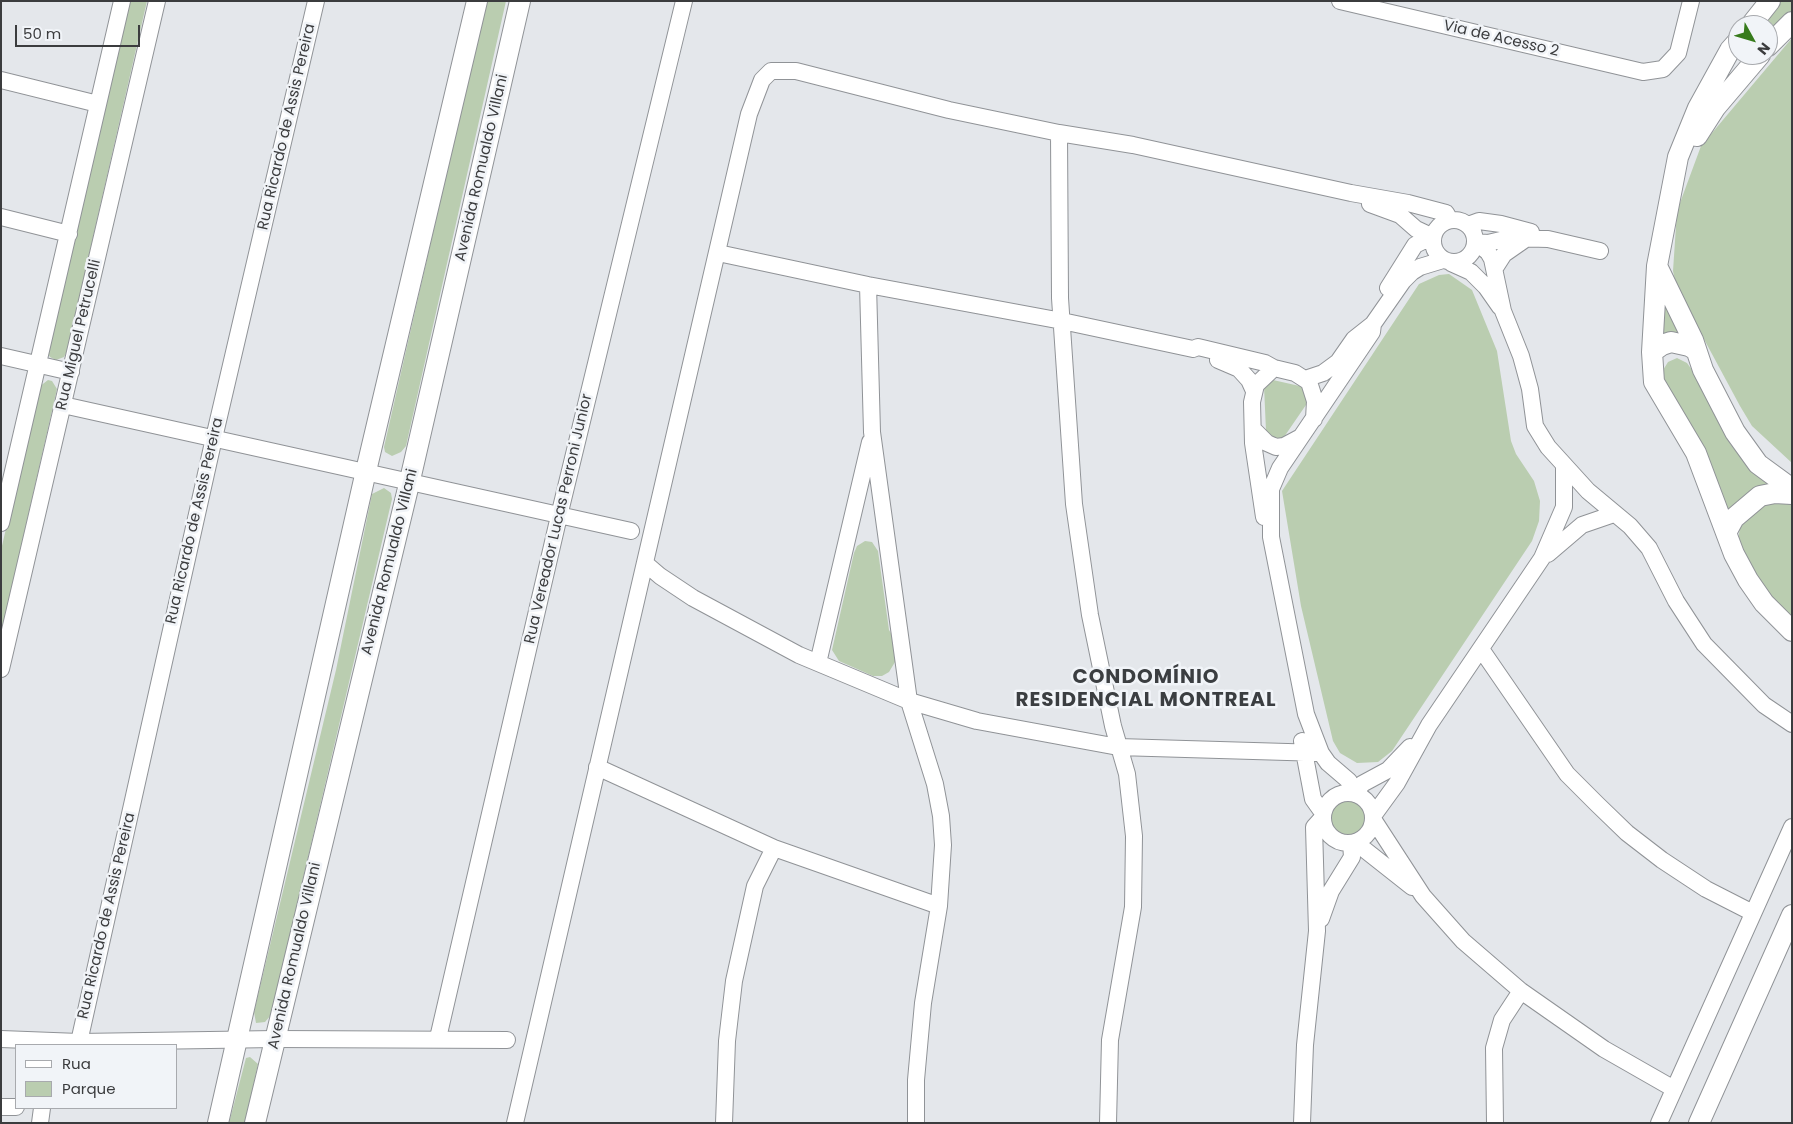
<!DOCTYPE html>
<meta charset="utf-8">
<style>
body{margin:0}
#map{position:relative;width:1793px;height:1124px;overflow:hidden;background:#e4e7eb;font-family:Poppins,sans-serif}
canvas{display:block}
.frame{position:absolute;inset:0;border:2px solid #3b3c3e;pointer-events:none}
.legend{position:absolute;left:15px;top:1044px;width:162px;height:65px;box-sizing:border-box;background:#f1f4f8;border:1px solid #a8aaae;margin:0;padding:6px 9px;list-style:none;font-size:15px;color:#3b3c3e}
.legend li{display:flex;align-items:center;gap:10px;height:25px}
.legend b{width:25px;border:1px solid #a8aaae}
.north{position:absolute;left:1728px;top:15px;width:50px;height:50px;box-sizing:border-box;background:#f1f4f8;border:1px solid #a8aaae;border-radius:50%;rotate:129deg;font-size:14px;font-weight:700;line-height:20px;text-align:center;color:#3b3c3e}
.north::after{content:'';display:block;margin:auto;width:18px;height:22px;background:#377b1c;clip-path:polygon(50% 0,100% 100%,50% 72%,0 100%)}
.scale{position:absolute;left:15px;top:25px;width:125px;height:22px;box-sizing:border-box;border:2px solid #3b3c3e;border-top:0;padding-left:6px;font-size:15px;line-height:18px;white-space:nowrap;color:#3b3c3e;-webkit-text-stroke:4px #f1f4f8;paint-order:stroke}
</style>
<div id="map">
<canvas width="1793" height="1124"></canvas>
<div class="frame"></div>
<ul class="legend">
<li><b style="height:6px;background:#fff"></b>Rua</li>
<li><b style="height:14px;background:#bacdb0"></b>Parque</li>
</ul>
<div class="north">N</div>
<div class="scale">50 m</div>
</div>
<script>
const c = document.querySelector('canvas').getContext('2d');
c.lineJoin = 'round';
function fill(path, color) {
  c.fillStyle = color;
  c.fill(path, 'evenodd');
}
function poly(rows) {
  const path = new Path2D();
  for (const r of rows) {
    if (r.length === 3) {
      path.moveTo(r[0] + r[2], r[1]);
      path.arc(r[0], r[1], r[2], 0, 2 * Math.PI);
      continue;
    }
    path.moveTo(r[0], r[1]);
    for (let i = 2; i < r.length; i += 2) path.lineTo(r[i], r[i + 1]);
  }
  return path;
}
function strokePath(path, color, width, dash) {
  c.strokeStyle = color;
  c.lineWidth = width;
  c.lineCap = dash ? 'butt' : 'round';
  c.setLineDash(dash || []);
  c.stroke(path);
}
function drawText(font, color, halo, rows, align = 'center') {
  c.font = font + ' Poppins,sans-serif';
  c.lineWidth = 5;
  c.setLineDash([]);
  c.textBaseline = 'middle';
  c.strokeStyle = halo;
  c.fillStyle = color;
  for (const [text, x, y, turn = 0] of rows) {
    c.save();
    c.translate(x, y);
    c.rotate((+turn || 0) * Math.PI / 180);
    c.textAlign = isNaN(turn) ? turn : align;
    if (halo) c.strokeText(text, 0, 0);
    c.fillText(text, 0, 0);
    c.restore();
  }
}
fill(poly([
 [129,1,147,1,67,351,64,357,56,360,50,357,47,352],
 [486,1,506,1,406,446,401,452,392,456,385,452,384,447],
 [1777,1,1792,1,1792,13,1768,39,1768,25,1757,25],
 [1792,38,1792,463,1752,426,1740,406,1677,289,1673,271,1677,211,1701,146],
 [1449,274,1472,290,1497,351,1511,441,1516,454,1534,481,1540,501,1539,521,1532,541,1392,751,1378,762,1357,763,1340,753,1333,741,1301,606,1282,491,1419,284,1439,275],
 [1659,287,1688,336,1660,333],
 [1677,358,1687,363,1695,374,1731,445,1743,460,1770,485,1729,513,1660,375,1668,362],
 [48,380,52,381,57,389,1,634,1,550,39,387],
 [1273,380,1304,387,1308,402,1284,437,1279,439,1274,439,1266,431,1264,386],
 [384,488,391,493,392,499,271,1015,265,1022,256,1023,254,1012,336,670,372,494],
 [1792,500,1792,623,1757,582,1738,539,1741,523,1766,503],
 [865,541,872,542,878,551,889,630,895,640,895,662,889,672,882,676,873,676,839,661,832,650,854,553,857,546],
 [1347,818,19],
 [250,1057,258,1064,245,1123,229,1123,246,1058]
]), '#bacdb0');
const minor = poly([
 [1340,1,1643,72,1663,69,1678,53,1691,1],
 [1,80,98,104],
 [1059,133,1060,298,1074,504,1090,615,1113,726,1127,774,1134,836,1133,907,1110,1040,1108,1123],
 [1370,204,1400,215,1416,229,1433,237],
 [1,217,69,234],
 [1454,241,21],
 [1468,225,1479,221,1501,224,1531,232],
 [1475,242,1488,252,1492,259,1503,311,1521,356,1530,389,1535,426,1548,447,1588,491,1630,526,1649,548,1676,601,1704,644,1764,705,1792,724],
 [1475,242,1488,243,1509,238,1548,239,1600,251],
 [718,253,868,285,1062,321,1193,349,1198,347,1265,363,1274,368,1295,373,1309,382,1315,401,1314,419],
 [1451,263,1471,272,1486,287,1500,307],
 [1495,268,1504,254,1527,238],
 [868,285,872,432,909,701,935,784,941,816,943,845,939,906,923,1003,916,1080,916,1123],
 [1388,288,1415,245,1423,241,1433,241],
 [1,356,71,372],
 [1218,360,1239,369,1249,380,1254,391],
 [1305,379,1323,373,1338,362,1354,339,1373,324,1403,281,1412,272,1420,267,1443,260],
 [63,405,631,531],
 [1253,429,1267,443,1276,447,1284,446,1299,438],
 [1264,517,1253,443,1252,402,1256,385,1274,368],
 [1,523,122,1],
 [1548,554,1582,525,1614,514],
 [646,564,660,576,693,598,799,655,909,701,977,721,1118,747,1321,753],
 [1481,649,1567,774,1597,804,1627,833,1662,860,1706,889,1753,913],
 [818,663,870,442],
 [1,669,157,1],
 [1302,741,1313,799,1323,813],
 [597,767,774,848,939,906],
 [1348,818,25],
 [1355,794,1349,781,1328,763,1321,753,1306,714,1271,537,1271,489,1280,468,1372,332,1373,324],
 [1356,794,1362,784,1388,770,1410,747],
 [1373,816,1397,783,1429,725,1542,558,1564,507,1564,467],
 [1373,819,1423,896,1463,941,1521,991,1604,1049,1674,1089],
 [1355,842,1412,887],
 [1321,919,1331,891,1352,857,1351,843],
 [438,1038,559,516,684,1],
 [1,1039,79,1042,275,1039,507,1040],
 [79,1042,214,438,316,1],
 [1,1107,16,1107],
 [40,1123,42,1108],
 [515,1123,749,114,762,80,771,71,796,71,949,110,1059,133,1133,145,1351,193,1408,203,1446,213,1450,220],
 [724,1123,727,1041,734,981,755,886,774,848],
 [1302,1123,1305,1045,1317,931,1314,827,1323,817],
 [1495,1123,1494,1048,1502,1020,1521,991],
 [1659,1123,1792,827]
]);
const tertiary = poly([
 [1751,25,1770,1],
 [1738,41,1730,50,1698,108,1678,157,1657,266,1652,352,1654,382,1696,453,1734,554,1748,580,1764,603,1792,631],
 [1768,46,1792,22],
 [1697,136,1715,108,1760,55],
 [1658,268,1693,340,1703,370,1735,432,1758,464,1792,489],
 [1652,352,1662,345,1671,342,1689,346,1696,350],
 [1727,531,1734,518,1760,496,1775,493,1792,494],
 [218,1123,366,471,477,1],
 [255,1123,410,480,520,1],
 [1699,1123,1792,915]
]);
strokePath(minor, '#909397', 18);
strokePath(tertiary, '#909397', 22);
strokePath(minor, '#fff', 16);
strokePath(tertiary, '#fff', 20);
drawText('15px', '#3b3c3e', '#f1f4f8', [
 ["Via de Acesso 2",1501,39,13],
 ["Rua Ricardo de Assis Pereira",287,127,-77],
 ["Avenida Romualdo Villani",482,168,-77],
 ["Rua Miguel Petrucelli",79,335,-77],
 ["Rua Vereador Lucas Perroni Junior",559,519,-77],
 ["Rua Ricardo de Assis Pereira",195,521,-77],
 ["Avenida Romualdo Villani",390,562,-76],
 ["Rua Ricardo de Assis Pereira",107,916,-77],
 ["Avenida Romualdo Villani",295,956,-77]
]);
c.letterSpacing = '1px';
drawText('bold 20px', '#3b3e41', '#f1f4f8', [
 ["CONDOMÍNIO",1146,678],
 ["RESIDENCIAL MONTREAL",1146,701]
]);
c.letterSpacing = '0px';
</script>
